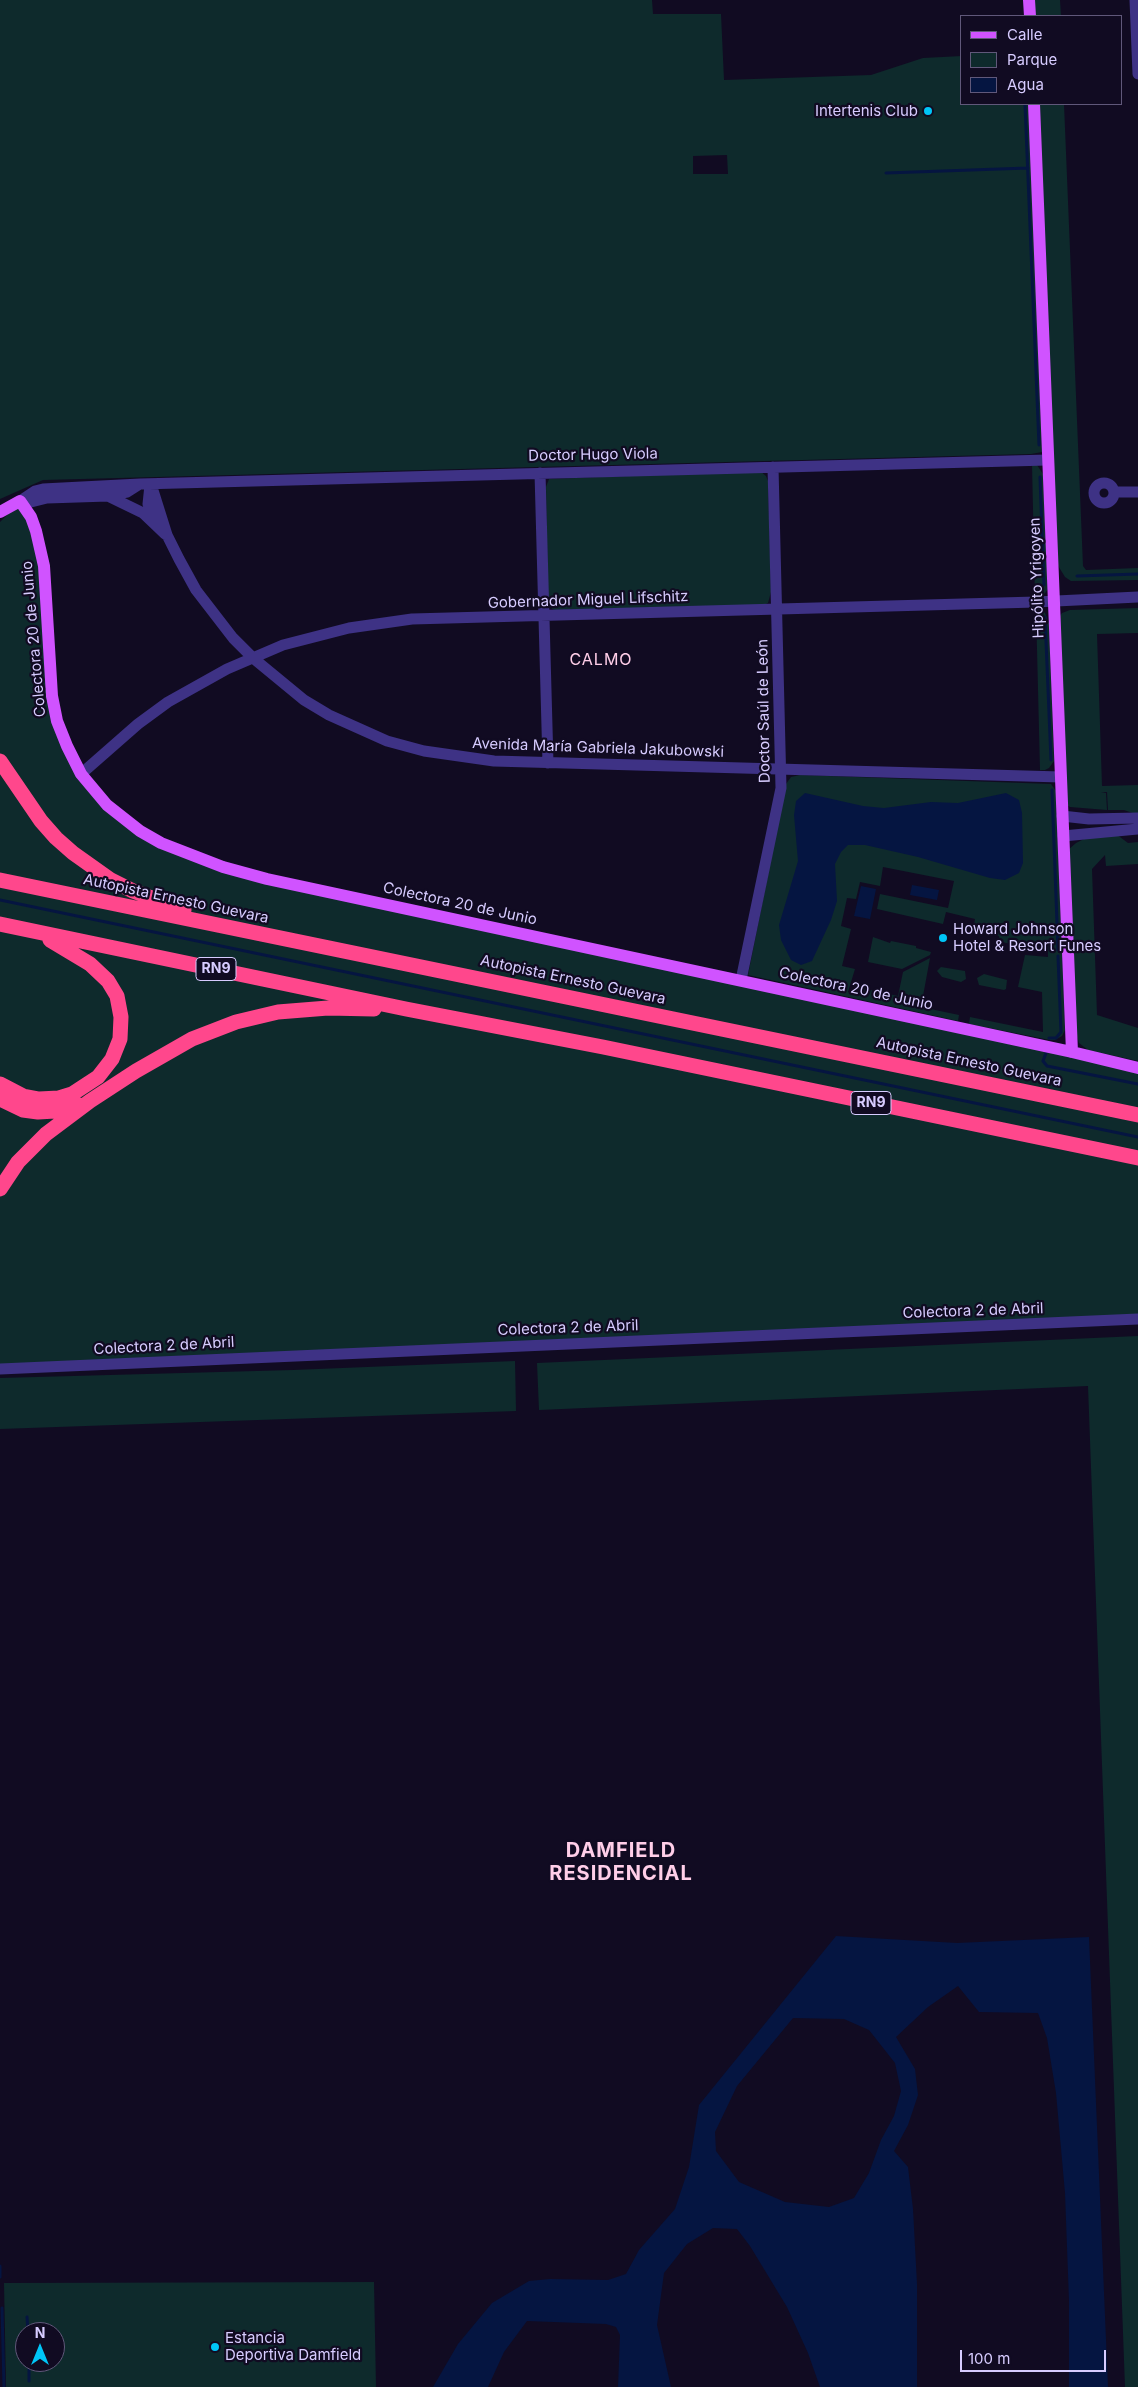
<!DOCTYPE html>
<meta charset="utf-8">
<style>
body{margin:0}
#map{position:relative;width:1138px;height:2387px;overflow:hidden;background:#110b22;font-family:Inter,sans-serif}
canvas{display:block}
.legend{position:absolute;left:960px;top:15px;width:162px;height:90px;box-sizing:border-box;background:#110b22;border:1px solid #60587a;margin:0;padding:6px 9px;list-style:none;font-size:15px;color:#d7ccff}
.legend li{display:flex;align-items:center;gap:10px;height:25px}
.legend b{width:25px;border:1px solid #60587a}
.north{position:absolute;left:15px;top:2322px;width:50px;height:50px;box-sizing:border-box;background:#110b22;border:1px solid #60587a;border-radius:50%;rotate:0deg;font-size:14px;font-weight:700;line-height:20px;text-align:center;color:#d7ccff}
.north::after{content:'';display:block;margin:auto;width:18px;height:22px;background:#00c5f7;clip-path:polygon(50% 0,100% 100%,50% 72%,0 100%)}
.scale{position:absolute;left:960px;top:2350px;width:146px;height:22px;box-sizing:border-box;border:2px solid #d7ccff;border-top:0;padding-left:6px;font-size:15px;line-height:18px;white-space:nowrap;color:#d7ccff;-webkit-text-stroke:4px #110b22;paint-order:stroke}
</style>
<div id="map">
<canvas width="1138" height="2387"></canvas>
<ul class="legend">
<li><b style="height:6px;background:#d053ff"></b>Calle</li>
<li><b style="height:14px;background:#0e2a2c"></b>Parque</li>
<li><b style="height:14px;background:#051541"></b>Agua</li>
</ul>
<div class="north">N</div>
<div class="scale">100 m</div>
</div>
<script>
const c = document.querySelector('canvas').getContext('2d');
c.lineJoin = 'round';
function fill(path, color) {
  c.fillStyle = color;
  c.fill(path, 'evenodd');
}
function poly(rows) {
  const path = new Path2D();
  for (const r of rows) {
    if (r.length === 3) {
      path.moveTo(r[0] + r[2], r[1]);
      path.arc(r[0], r[1], r[2], 0, 2 * Math.PI);
      continue;
    }
    path.moveTo(r[0], r[1]);
    for (let i = 2; i < r.length; i += 2) path.lineTo(r[i], r[i + 1]);
  }
  return path;
}
function strokePath(path, color, width, dash) {
  c.strokeStyle = color;
  c.lineWidth = width;
  c.lineCap = dash ? 'butt' : 'round';
  c.setLineDash(dash || []);
  c.stroke(path);
}
function drawText(font, color, halo, rows, align = 'center') {
  c.font = font + ' Inter,sans-serif';
  c.lineWidth = 4.5;
  c.setLineDash([]);
  c.textBaseline = 'middle';
  c.strokeStyle = halo;
  c.fillStyle = color;
  for (const [text, x, y, turn = 0] of rows) {
    c.save();
    c.translate(x, y);
    c.rotate((+turn || 0) * Math.PI / 180);
    c.textAlign = isNaN(turn) ? turn : align;
    if (halo) c.strokeText(text, 0, 0);
    c.fillText(text, 0, 0);
    c.restore();
  }
}
fill(poly([
 [0,0,652,0,653,14,721,14,724,80,871,75,923,58,962,56,962,104,1029,104,1042,452,1031,454,43,480,0,499],
 [727,155,728,174,693,174,693,156],
 [1034,0,1060,0,1061,16,1034,16],
 [1038,104,1064,104,1083,566,1086,570,1138,568,1138,580,1071,581,1065,577,1057,564],
 [1032,465,1037,465,1043,474,1048,589,1043,596,1035,598],
 [760,471,766,476,768,481,771,592,768,603,764,605,556,610,552,609,548,599,546,487,549,479],
 [23,504,36,531,50,668,67,746,122,818,223,867,1138,1068,1138,1319,0,1369,0,522,10,512],
 [1138,608,1138,633,1097,634,1102,786,1138,785,1138,815,1124,810,1108,810,1107,792,1101,792,1106,793,1107,810,1070,807,1067,805,1059,617,1062,613,1070,610],
 [1036,609,1041,609,1045,613,1049,623,1054,761,1049,768,1045,770,1040,770],
 [800,775,1051,784,1056,791,1065,1030,1062,1036,1055,1040,1050,1040,969,1024,970,1017,1043,1032,1042,992,1018,987,1025,955,1048,957,1048,949,1028,949,999,941,999,936,973,931,975,919,946,912,943,924,877,909,880,894,948,908,954,881,883,867,880,886,860,882,856,899,847,898,841,926,851,929,842,966,855,969,848,992,855,993,857,987,898,996,903,972,930,958,921,1007,959,1015,958,1021,748,975,786,784,791,777],
 [1116,834,1128,843,1138,842,1138,864,1106,866,1105,855,1092,869,1097,1015,1138,1028,1138,1061,1088,1050,1079,1043,1076,1033,1068,850,1076,843,1088,837],
 [873,937,890,943,891,941,916,946,916,948,931,952,930,955,902,969,868,962],
 [941,967,965,971,966,979,961,982,942,977,937,971],
 [984,974,1007,980,1006,989,1004,990,979,985,977,978],
 [1138,1336,1138,2387,1125,2387,1088,1386,539,1410,537,1363],
 [515,1361,516,1411,0,1429,0,1378,293,1370],
 [374,2282,376,2387,6,2387,4,2283],
 [25,2332,55,2332,55,2362,25,2362]
]), '#0e2a2c');
fill(poly([
 [805,793,863,806,884,808,931,802,958,803,1006,793,1019,800,1022,813,1023,863,1019,873,1005,880,990,878,918,857,865,845,848,845,841,852,835,864,837,901,831,920,812,961,801,965,791,960,781,940,779,925,798,861,794,815,796,801],
 [912,885,939,890,937,900,910,895],
 [861,886,876,889,870,919,854,916],
 [836,1936,957,1943,1089,1937,1108,2387,1069,2387,1069,2301,1065,2193,1056,2093,1047,2038,1038,2013,979,2012,958,1986,928,2007,896,2037,915,2069,918,2095,908,2125,894,2151,908,2167,913,2209,917,2284,917,2387,820,2387,808,2353,787,2307,750,2246,737,2229,713,2228,687,2244,664,2273,657,2325,671,2387,618,2387,620,2335,616,2327,606,2324,527,2321,504,2352,488,2387,433,2387,458,2344,492,2303,529,2281,550,2279,608,2280,626,2274,639,2250,675,2209,689,2167,699,2105],
 [793,2018,844,2019,869,2030,895,2063,901,2091,894,2116,881,2140,869,2173,854,2198,829,2207,785,2202,739,2182,716,2151,715,2132,737,2086]
]), '#051541');
strokePath(poly([
 [1025,104,1039,445],
 [886,173,1028,168],
 [1040,477,1044,585],
 [1077,576,1138,574],
 [1045,617,1051,760],
 [1052,790,1058,950],
 [0,900,1138,1137],
 [1049,1038,1056,1038,1061,1032,1058,956],
 [1046,1053,1043,1061,1047,1066,1138,1084],
 [0,2266,0,2277],
 [2,2308,4,2387],
 [27,2317,28,2332],
 [29,2362,29,2381]
]), '#051541', 3);
strokePath(poly([
 [1135,0,1138,74],
 [540,473,548,763],
 [1104,493,10],
 [151,484,167,535,179,559,196,590,233,638,253,658,304,700,329,715,387,741,424,751,494,761,1061,777],
 [150,485,148,504,155,523],
 [1114,492,1138,492],
 [108,496,143,513,165,534],
 [20,501,35,491,43,489,140,484,1048,460],
 [23,504,47,498,108,496,127,492,138,485],
 [81,774,138,724,168,702,227,669,283,645,349,628,412,619,1036,602,1138,597],
 [1062,816,1089,819,1138,818],
 [1063,836,1138,829],
 [741,980,781,788,773,467],
 [0,1369,1138,1319]
]), '#3e3285', 11);
strokePath(poly([
 [1029,0,1030,16],
 [1034,104,1072,1052],
 [0,512,20,501,31,517,36,531,44,566,52,696,57,721,67,746,81,774,107,805,140,831,161,843,223,867,267,879,1072,1052,1138,1068]
]), '#d053ff', 12);
strokePath(poly([
 [0,761,41,821,56,838,73,853,111,880,133,891,184,910],
 [0,880,1138,1115],
 [0,924,406,1009,603,1047,1138,1158],
 [0,1084,23,1096,39,1099,59,1098,72,1094,98,1077,112,1059,120,1039,121,1017,117,996,108,981,90,964,50,940],
 [0,1099,23,1110,38,1112,55,1111,79,1105],
 [0,1189,18,1162,46,1134,90,1101,136,1071,192,1039,236,1022,278,1012,328,1008,374,1009]
]), '#ff478c', 15);
for (const [x, y, r, color] of [
 [928,111,5,"#00c5f7"],
 [943,938,5,"#00c5f7"],
 [215,2347,5,"#00c5f7"]
]) {
  const dot = new Path2D();
  dot.arc(x, y, r, 0, 2 * Math.PI);
  c.fillStyle = color;
  c.fill(dot);
  strokePath(dot, '#110b22', 2);
}
for (const [x, y, w] of [
 [216,969,40],
 [871,1103,40]
]) {
  const box = new Path2D();
  box.roundRect(x - w / 2, y - 11.5, w, 23, 4);
  c.fillStyle = '#110b22';
  c.fill(box);
  strokePath(box, '#d7ccff', 1);
}
drawText('bold 14px', '#d7ccff', null, [
 ["RN9",216,969],
 ["RN9",871,1103]
]);
drawText('15px', '#d7ccff', '#110b22', [
 ["Intertenis Club",918,111,"right"],
 ["Howard Johnson",953,929],
 ["Hotel & Resort Funes",953,946],
 ["Estancia",225,2338],
 ["Deportiva Damfield",225,2355]
], 'left');
drawText('15px', '#d7ccff', '#110b22', [
 ["Doctor Hugo Viola",593,455,-1],
 ["Hipólito Yrigoyen",1037,578,-92],
 ["Gobernador Miguel Lifschitz",588,600,-2],
 ["Colectora 20 de Junio",34,639,-95],
 ["Doctor Saúl de León",764,711,-91],
 ["Avenida María Gabriela Jakubowski",598,748,2],
 ["Autopista Ernesto Guevara",176,899,12],
 ["Colectora 20 de Junio",460,904,12],
 ["Autopista Ernesto Guevara",573,980,12],
 ["Colectora 20 de Junio",856,989,12],
 ["Autopista Ernesto Guevara",969,1062,12],
 ["Colectora 2 de Abril",973,1311,-2],
 ["Colectora 2 de Abril",568,1328,-2],
 ["Colectora 2 de Abril",164,1346,-3]
]);
c.letterSpacing = '1px';
drawText('16px', '#ffcee8', '#110b22', [
 ["CALMO",601,660]
]);
c.letterSpacing = '0px';
c.letterSpacing = '1px';
drawText('bold 20px', '#ffcee8', '#110b22', [
 ["DAMFIELD",621,1851],
 ["RESIDENCIAL",621,1874]
]);
c.letterSpacing = '0px';
</script>
